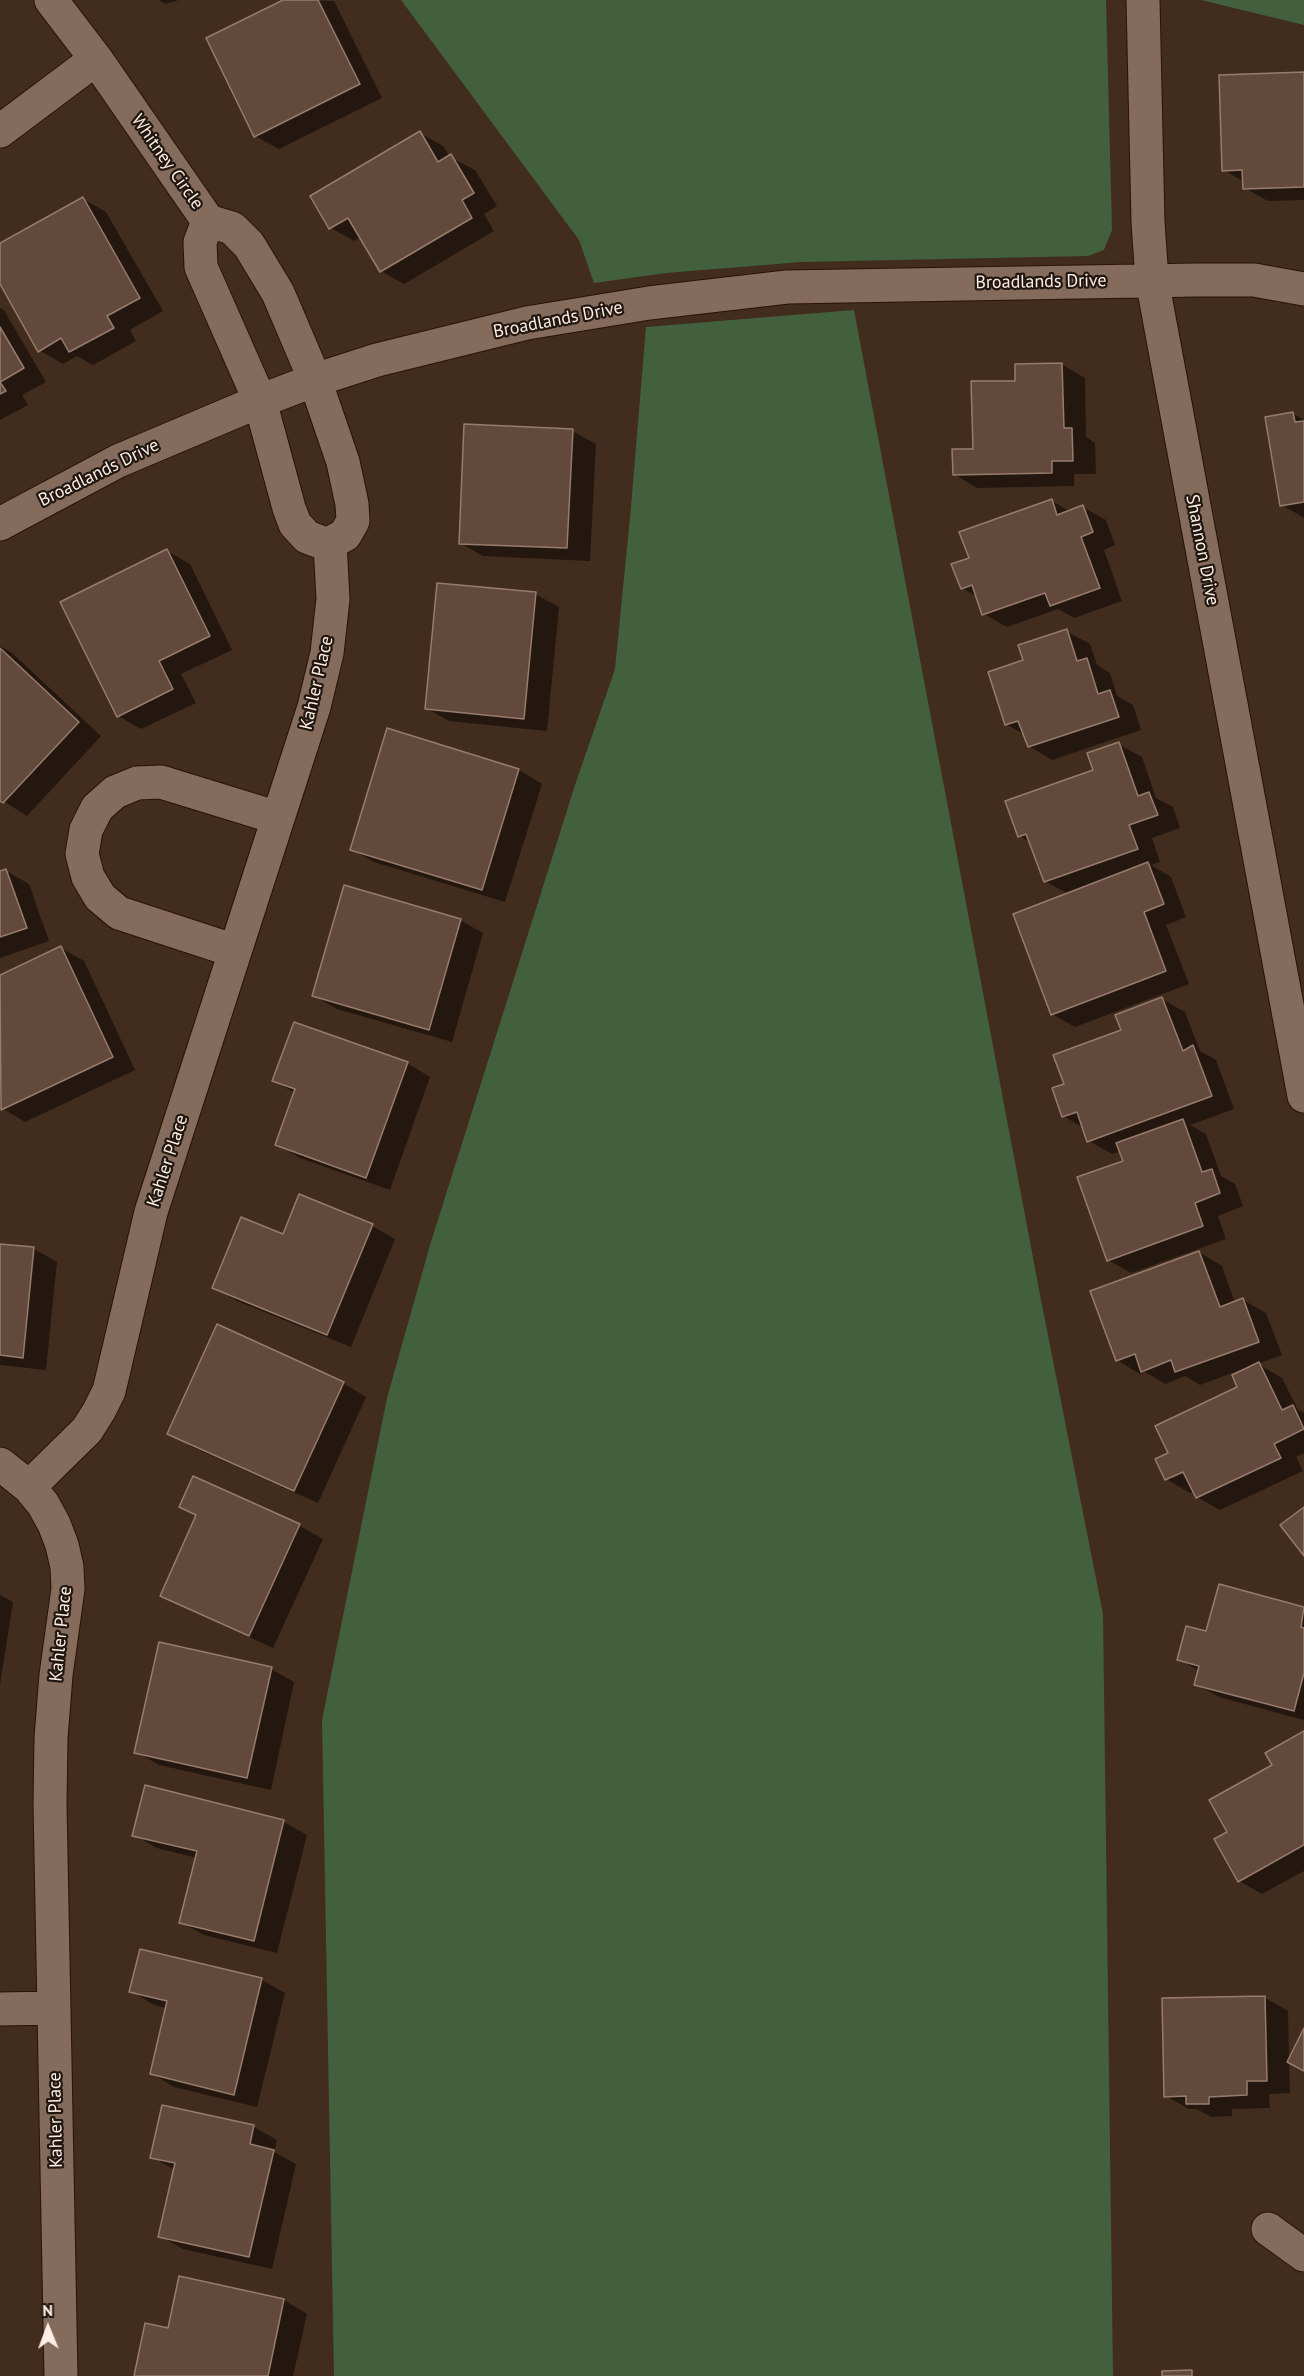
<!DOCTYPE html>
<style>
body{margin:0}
#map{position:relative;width:1304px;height:2376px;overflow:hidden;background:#422c1e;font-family:"PT Sans",sans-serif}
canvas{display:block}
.north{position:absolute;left:18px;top:2298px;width:60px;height:60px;-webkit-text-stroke:4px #211711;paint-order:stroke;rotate:359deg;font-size:16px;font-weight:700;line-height:24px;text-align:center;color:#fdede4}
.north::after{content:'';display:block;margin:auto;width:21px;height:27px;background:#fdede4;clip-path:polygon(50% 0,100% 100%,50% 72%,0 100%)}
</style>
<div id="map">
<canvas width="1304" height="2376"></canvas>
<div class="north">N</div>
</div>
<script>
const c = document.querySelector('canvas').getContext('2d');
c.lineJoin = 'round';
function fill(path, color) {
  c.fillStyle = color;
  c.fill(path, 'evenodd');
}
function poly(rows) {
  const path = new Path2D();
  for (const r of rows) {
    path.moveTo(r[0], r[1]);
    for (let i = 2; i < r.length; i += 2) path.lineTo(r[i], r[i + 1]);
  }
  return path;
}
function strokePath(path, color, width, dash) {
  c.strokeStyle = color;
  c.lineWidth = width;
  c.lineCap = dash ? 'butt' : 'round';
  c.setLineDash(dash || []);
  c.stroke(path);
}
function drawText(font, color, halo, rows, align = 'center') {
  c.font = font + ' "PT Sans",sans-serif';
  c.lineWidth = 4.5;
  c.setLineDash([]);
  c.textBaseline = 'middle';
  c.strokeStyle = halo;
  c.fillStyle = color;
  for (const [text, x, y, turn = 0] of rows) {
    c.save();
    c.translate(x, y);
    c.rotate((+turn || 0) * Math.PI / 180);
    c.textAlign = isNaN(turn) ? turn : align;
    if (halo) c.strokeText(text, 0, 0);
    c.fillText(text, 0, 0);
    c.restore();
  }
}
fill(poly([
 [401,0,1106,0,1112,230,1104,250,1088,256,801,262,666,273,594,283,579,240],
 [1201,0,1304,0,1304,25],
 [854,310,1041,1300,1103,1614,1113,2376,334,2376,322,1720,387,1398,430,1245,575,785,615,669,631,507,646,327]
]), '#42603c');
fill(poly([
 [159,0,179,0,165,4],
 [286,0,334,1,382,98,279,149,255,136],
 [1304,74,1304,200,1268,201,1245,188,1244,182,1224,170],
 [420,133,443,146,450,157,475,170,497,206,484,214,494,231,404,284,381,271,361,237,354,241,331,228],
 [83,199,106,212,163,311,130,330,136,341,93,365,77,356,63,364,39,350,0,281,0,245],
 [0,308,4,310,46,382,22,395,28,405,0,420],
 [1061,364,1085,378,1086,437,1095,443,1096,474,1074,474,1074,486,977,488,954,474,974,450,1017,382],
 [1292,413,1304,420,1304,518,1282,505],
 [572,431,596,444,590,561,483,556,460,543],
 [1052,501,1071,512,1083,507,1106,520,1115,545,1104,550,1122,601,1074,618,1058,609,1007,627,984,614,978,597,962,588],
 [167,551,190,564,232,650,181,674,196,703,141,729,118,716],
 [535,594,559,607,547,731,449,721,426,708],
 [1066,631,1090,644,1097,665,1110,673,1117,696,1133,705,1141,730,1052,760,1029,746,1025,735,1006,724,1025,661],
 [0,646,12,653,101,736,27,816,0,799],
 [388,730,519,770,542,784,505,902,374,862,351,849],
 [1118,744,1142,757,1156,798,1173,807,1180,828,1152,838,1160,862,1151,865,1171,877,1186,917,1166,925,1189,984,1075,1027,1052,1014,1068,894,1045,881,1031,843,1020,836,1007,802,1095,770],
 [0,871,6,871,29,884,49,941,0,958],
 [460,920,483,933,452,1042,337,1009,314,996],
 [61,948,84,961,135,1070,25,1122,2,1108,0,1104,0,976],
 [1162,999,1185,1012,1200,1051,1216,1060,1234,1109,1190,1125,1206,1134,1221,1176,1235,1184,1243,1206,1218,1216,1226,1239,1131,1273,1108,1260,1125,1162,1121,1151,1112,1154,1089,1141,1084,1128,1063,1116,1065,1085,1123,1031],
 [407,1063,430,1077,390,1190,300,1158,277,1144,295,1093,274,1081],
 [372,1226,395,1239,351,1347,237,1301,214,1287,284,1235],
 [0,1245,34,1249,57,1262,46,1370,0,1365],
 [1199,1252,1222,1266,1235,1303,1243,1300,1266,1313,1282,1355,1258,1364,1282,1378,1298,1410,1304,1413,1304,1453,1296,1457,1303,1471,1220,1510,1197,1497,1194,1491,1190,1493,1166,1479,1239,1388,1240,1370,1200,1385,1185,1376,1165,1384,1145,1372,1140,1374,1117,1360],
 [217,1326,343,1383,366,1397,318,1503,192,1447,169,1433],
 [194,1478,300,1526,323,1539,273,1648,185,1608,162,1595,197,1516,181,1507],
 [1220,1586,1304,1608,1304,1720,1219,1697,1196,1684,1199,1671,1178,1659,1207,1633],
 [0,1595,13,1602,0,1685],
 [271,1669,294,1682,271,1790,159,1765,136,1752],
 [1304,1733,1304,1871,1262,1894,1239,1881,1229,1833,1274,1766],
 [284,1822,307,1835,277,1953,204,1935,181,1922,197,1858,157,1848,134,1835],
 [141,1951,262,1980,285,1993,257,2107,174,2087,151,2073,167,2008,154,2005,131,1991],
 [1265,1998,1288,2011,1289,2060,1304,2031,1304,2070,1289,2062,1290,2093,1269,2094,1270,2108,1232,2109,1232,2116,1211,2117,1197,2109,1189,2109,1166,2096],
 [254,2127,277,2140,274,2152,296,2164,272,2269,183,2249,160,2236,175,2170,152,2157],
 [180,2278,284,2300,307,2314,293,2376,135,2376,169,2330]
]), '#0007');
const building = poly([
 [283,0,318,0,360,84,254,137,206,38,283,0],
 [1304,72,1304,187,1243,189,1242,170,1222,171,1219,75,1304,72],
 [420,131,438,162,451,154,474,193,462,200,472,218,380,272,348,218,329,229,310,196,420,131],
 [83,197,140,298,107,316,114,328,69,352,61,338,38,352,0,284,0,243,83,197],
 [0,327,24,368,0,382,6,391,0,394,0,327],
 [1062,363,1064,428,1072,428,1073,461,1052,461,1052,473,953,475,952,449,973,449,971,381,1015,381,1015,364,1062,363],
 [1293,412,1295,422,1304,421,1304,502,1280,506,1265,417,1293,412],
 [464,424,573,429,567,548,459,544,464,424],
 [1052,499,1057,515,1083,505,1093,532,1081,537,1100,588,1050,606,1045,593,982,615,972,585,961,589,951,564,969,558,959,532,1052,499],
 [167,549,210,636,159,661,173,689,117,717,60,602,167,549],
 [437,583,536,592,524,719,425,709,437,583],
 [1067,629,1077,661,1087,658,1098,694,1110,690,1119,717,1028,747,1018,721,1005,725,988,672,1023,660,1018,645,1067,629],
 [0,648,79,722,3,803,0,801,0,648],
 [387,728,519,769,482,890,350,850,387,728],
 [1119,742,1138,796,1149,792,1158,815,1129,825,1138,849,1044,882,1026,834,1018,837,1005,801,1093,770,1087,753,1119,742],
 [1148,862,1164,904,1144,912,1166,971,1051,1015,1013,914,1148,862],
 [6,869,27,928,0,937,0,871,6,869],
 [344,885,461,919,429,1030,312,996,344,885],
 [61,946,113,1057,1,1110,0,975,61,946],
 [1162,997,1183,1051,1193,1045,1212,1096,1087,1142,1077,1112,1062,1117,1052,1088,1064,1084,1053,1055,1121,1030,1115,1015,1162,997],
 [294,1022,408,1062,366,1178,275,1145,295,1089,272,1081,294,1022],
 [1183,1119,1202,1172,1212,1169,1220,1193,1195,1203,1203,1226,1107,1261,1077,1177,1123,1161,1116,1143,1183,1119],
 [299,1194,373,1224,327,1335,212,1288,241,1217,283,1234,299,1194],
 [0,1244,34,1247,23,1358,0,1355,0,1244],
 [1199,1251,1220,1307,1243,1298,1259,1342,1175,1372,1171,1360,1141,1372,1135,1354,1116,1361,1090,1291,1199,1251],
 [217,1324,344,1382,294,1491,167,1434,217,1324],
 [1259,1362,1282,1410,1293,1405,1304,1429,1274,1444,1281,1458,1196,1498,1183,1472,1165,1480,1155,1459,1168,1453,1155,1426,1237,1387,1232,1375,1259,1362],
 [193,1476,300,1524,249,1636,160,1596,196,1515,179,1507,193,1476],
 [1304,1507,1304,1556,1280,1525,1304,1507],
 [1219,1584,1304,1607,1301,1627,1304,1628,1304,1673,1294,1711,1194,1685,1199,1666,1177,1660,1186,1626,1206,1631,1219,1584],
 [159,1642,272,1667,247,1778,134,1753,159,1642],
 [1304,1731,1304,1845,1238,1882,1214,1839,1227,1832,1209,1800,1272,1765,1265,1753,1304,1731],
 [145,1785,284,1820,254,1941,179,1923,197,1851,132,1836,145,1785],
 [140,1949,262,1978,234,2095,150,2074,167,2001,129,1992,140,1949],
 [1265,1996,1267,2081,1247,2081,1247,2095,1209,2097,1209,2104,1186,2104,1186,2096,1164,2097,1162,1998,1265,1996],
 [1304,2028,1304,2071,1287,2062,1304,2028],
 [162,2105,254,2125,250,2144,274,2150,249,2257,158,2237,175,2163,150,2158,162,2105],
 [179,2276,284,2299,268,2376,134,2376,145,2323,168,2328,179,2276],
 [1192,2370,1192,2376,1162,2376,1162,2371,1192,2370]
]);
fill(building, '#62493b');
strokePath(building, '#977c6c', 1.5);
const minor = poly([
 [51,0,96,59,208,221,232,228,249,245,278,293,315,380,343,462,352,504,353,521,345,535,330,543,323,543,307,537,295,524,289,508,260,401,201,267,200,242,208,221],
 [1143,0,1148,222,1152,280,1304,1096],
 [0,131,96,59],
 [0,524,118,461,260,401,315,380,377,360,527,323,649,303,787,287,1197,280,1254,280,1304,289],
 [235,951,119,913,100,897,88,877,82,854,86,830,97,808,115,792,137,783,161,782,278,818],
 [0,1464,29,1487,43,1504,54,1524,62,1545,67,1567,68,1589,56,1675,51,1738,50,1803,61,2376],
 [29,1487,87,1430,99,1411,109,1391,151,1212,314,707,327,653,333,599,330,543],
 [0,2009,54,2008],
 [1268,2229,1304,2255]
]);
strokePath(minor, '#281306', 35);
strokePath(minor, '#856b5b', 33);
drawText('18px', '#fdede4', '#211711', [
 ["Whitney Circle",167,162,55],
 ["Broadlands Drive",1041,282,-1],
 ["Broadlands Drive",558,320,-11],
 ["Broadlands Drive",99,473,-26],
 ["Shannon Drive",1202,550,79],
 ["Kahler Place",317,683,-77],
 ["Kahler Place",168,1161,-72],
 ["Kahler Place",61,1634,-84],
 ["Kahler Place",56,2120,-91]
]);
</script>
